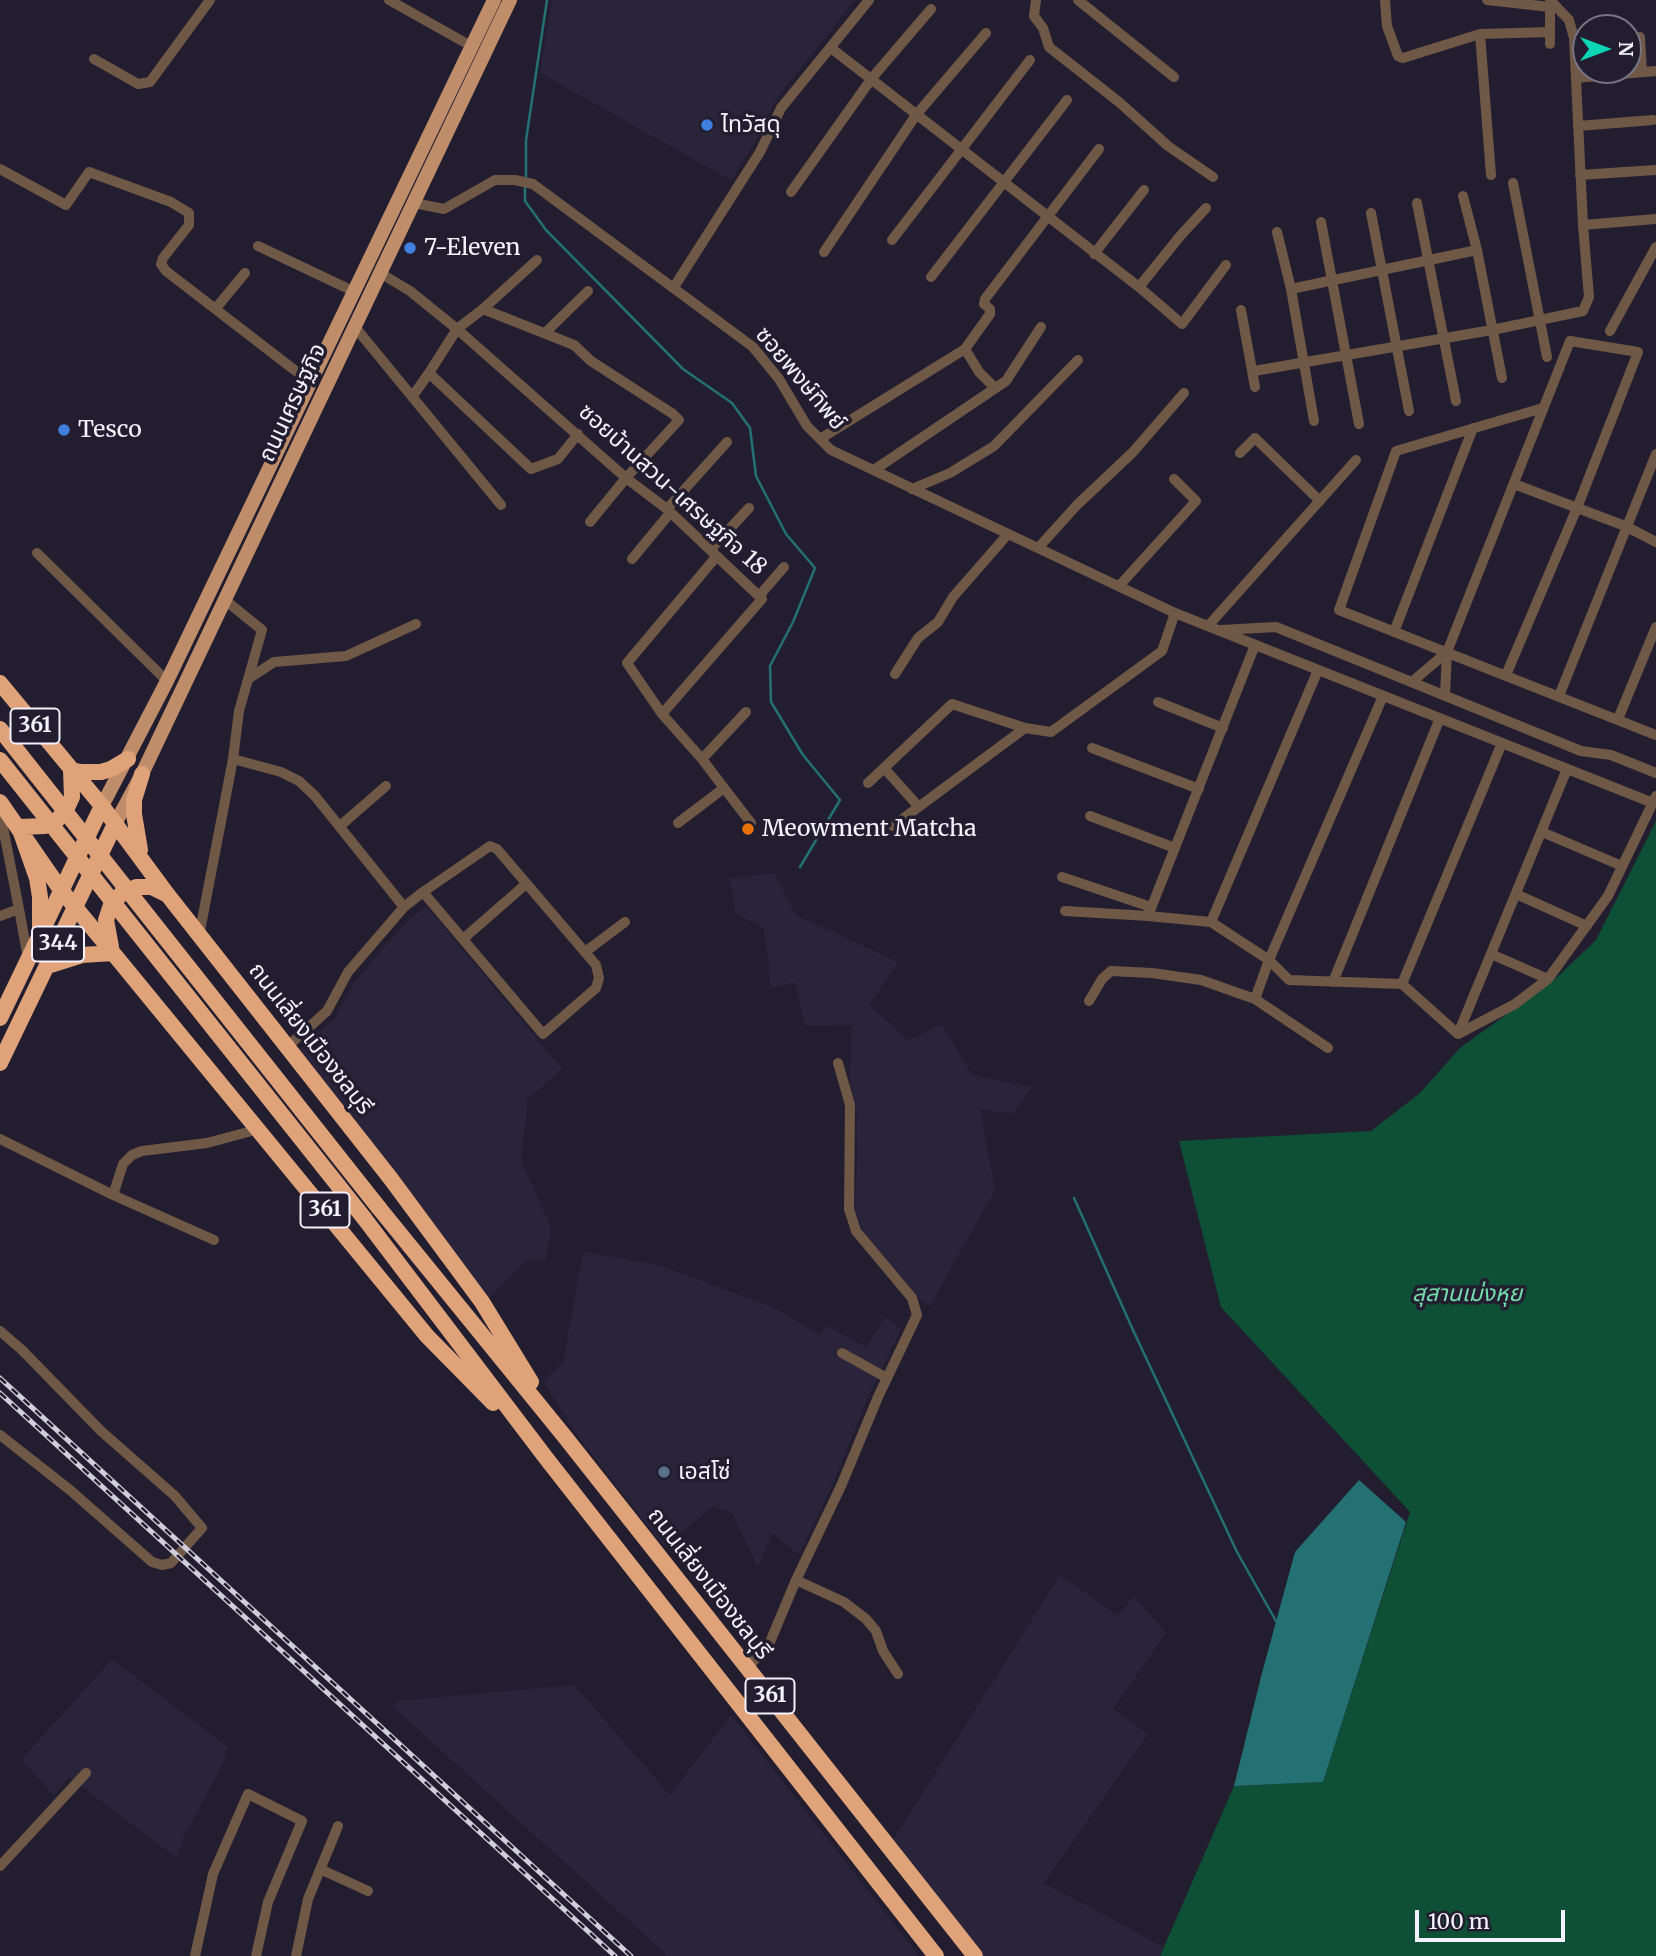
<!DOCTYPE html>
<meta charset="utf-8">
<style>
body{margin:0}
#map{position:relative;width:1656px;height:1956px;overflow:hidden;background:#221e2f;font-family:Merriweather,serif}
canvas{display:block}
.north{position:absolute;left:1572px;top:14px;width:70px;height:70px;box-sizing:border-box;background:#221e2f;border:2px solid #767382;border-radius:50%;rotate:90deg;font-size:19px;font-weight:700;line-height:28px;text-align:center;color:#f4f2fe}
.north::after{content:'';display:block;margin:auto;width:24px;height:32px;background:#0bd5b5;clip-path:polygon(50% 0,100% 100%,50% 72%,0 100%)}
.scale{position:absolute;left:1415px;top:1910px;width:150px;height:32px;box-sizing:border-box;border:4px solid #f4f2fe;border-top:0;padding-left:9px;font-size:21px;line-height:24px;white-space:nowrap;color:#f4f2fe;-webkit-text-stroke:5px #221e2f;paint-order:stroke}
</style>
<div id="map">
<canvas width="1656" height="1956"></canvas>
<div class="north">N</div>
<div class="scale">100 m</div>
</div>
<script>
const c = document.querySelector('canvas').getContext('2d');
c.lineJoin = 'round';
function fill(path, color) {
  c.fillStyle = color;
  c.fill(path, 'evenodd');
}
function poly(rows) {
  const path = new Path2D();
  for (const r of rows) {
    path.moveTo(r[0], r[1]);
    for (let i = 2; i < r.length; i += 2) path.lineTo(r[i], r[i + 1]);
  }
  return path;
}
function strokePath(path, color, width, dash) {
  c.strokeStyle = color;
  c.lineWidth = width;
  c.lineCap = dash ? 'butt' : 'round';
  c.setLineDash(dash || []);
  c.stroke(path);
}
function drawText(font, color, halo, rows, align = 'center') {
  c.font = font + ' Merriweather,"Noto Sans Thai",serif';
  c.lineWidth = 7;
  c.setLineDash([]);
  c.textBaseline = 'middle';
  c.strokeStyle = halo;
  c.fillStyle = color;
  for (const [text, x, y, turn = 0] of rows) {
    c.save();
    c.translate(x, y);
    c.rotate((+turn || 0) * Math.PI / 180);
    c.textAlign = isNaN(turn) ? turn : align;
    if (halo) c.strokeText(text, 0, 0);
    c.fillText(text, 0, 0);
    c.restore();
  }
}
fill(poly([
 [552,0,855,0,776,99,755,142,731,180,540,73],
 [775,873,796,915,898,962,869,1005,909,1040,942,1024,972,1075,1032,1087,1013,1114,980,1109,995,1190,930,1306,917,1297,863,1231,855,1209,857,1154,856,1108,850,1087,852,1025,805,1026,795,982,771,988,764,928,735,913,730,878],
 [426,906,562,1069,528,1099,521,1161,551,1226,546,1260,527,1260,487,1300,297,1051,335,1018,355,981,408,920],
 [583,1252,659,1265,777,1309,819,1335,826,1325,866,1347,885,1317,901,1329,868,1397,834,1481,799,1555,773,1533,758,1567,732,1513,713,1506,664,1547,577,1435,544,1382,563,1363],
 [1060,1575,1118,1616,1134,1596,1166,1633,1113,1709,1148,1734,1044,1883,1164,1947,1160,1956,973,1956,888,1848],
 [112,1659,228,1747,223,1763,183,1839,177,1858,69,1777,54,1795,21,1760],
 [574,1685,670,1795,731,1715,919,1956,668,1956,393,1707,398,1701]
]), '#2a243b');
fill(poly([
 [1656,821,1656,1956,1160,1956,1234,1786,1323,1782,1410,1512,1221,1307,1179,1141,1371,1131,1420,1093,1460,1048,1554,980,1596,940]
]), '#0d5036');
fill(poly([
 [1359,1480,1406,1522,1323,1782,1234,1786,1262,1673,1295,1552]
]), '#237173');
strokePath(poly([
 [526,180,526,140,547,0],
 [525,186,525,201,546,230,683,369,732,403,750,428,756,476,786,534,815,568,793,622,770,666,771,702,803,755,840,800,800,867],
 [1074,1198,1133,1330,1237,1552,1276,1621]
]), '#237173', 2.5);
strokePath(poly([
 [389,0,471,46],
 [1036,0,1034,16,1043,28,1049,47,1119,102,1168,146,1213,177],
 [1078,0,1174,77],
 [1385,0,1387,26,1398,56,1403,58,1480,34,1550,32],
 [1487,0,1550,7],
 [1550,3,1550,44],
 [1480,34,1491,175],
 [1640,37,1642,72],
 [831,48,1139,287,1182,324,1226,265],
 [94,59,138,84,150,82,210,0],
 [1576,78,1656,71],
 [1578,126,1653,120],
 [0,169,66,205,89,172,171,202,189,213,189,225,163,258,161,264,166,271,310,382],
 [1580,175,1655,170],
 [1513,183,1547,357],
 [791,192,872,78,931,9],
 [1463,196,1477,250,1502,378],
 [414,203,444,209,495,180,515,180,533,184,753,347,779,379,807,426,831,450,1175,613,1653,803],
 [1417,203,1456,401],
 [1371,213,1409,411],
 [1321,222,1359,424],
 [1583,225,1656,219],
 [1277,232,1291,289,1314,421],
 [892,240,1030,60],
 [258,246,353,291],
 [824,252,916,115,986,33],
 [1094,254,1144,190],
 [380,273,410,291,457,329,626,478,667,509,762,599,662,714,702,759,724,788,678,823],
 [931,277,1067,100],
 [674,287,760,152,781,108,869,0],
 [1139,287,1181,235,1206,208],
 [1291,289,1477,250],
 [216,308,245,273],
 [483,309,537,260],
 [1241,310,1255,387],
 [355,327,501,505],
 [1610,331,1656,247],
 [545,333,588,291],
 [965,349,979,372,995,388],
 [1254,371,1492,330,1583,311,1589,297,1583,225,1574,38,1569,20,1550,0],
 [412,397,429,373],
 [1543,408,1396,451,1339,610,1656,735],
 [578,434,558,459,531,469,429,373,457,329,483,309,574,345,591,361,673,414,679,420,626,478,590,522],
 [820,439,965,349,990,314,990,309,984,304,985,299,1099,149],
 [1240,453,1255,438,1320,501],
 [874,470,1006,381,1041,327],
 [1514,484,1625,526,1656,542],
 [912,489,950,473,994,446,1078,360],
 [667,509,727,442],
 [1038,548,1077,505,1133,452,1184,393],
 [710,550,749,508],
 [37,553,167,681],
 [632,559,670,513],
 [1119,586,1196,501,1174,479],
 [759,596,784,567],
 [1208,626,1356,460],
 [1221,630,1276,627,1581,751,1611,755,1656,773],
 [1394,632,1473,428],
 [1447,652,1570,341,1638,352,1577,508,1506,675],
 [895,674,918,638,938,622,953,597,1008,534],
 [248,679,274,662,346,656,416,624],
 [1413,681,1447,652,1445,694],
 [1559,696,1656,454],
 [1158,702,1223,728],
 [662,714,627,663,716,557],
 [1618,719,1656,627],
 [1092,748,1199,789],
 [233,759,281,772,299,781,315,796,404,907],
 [702,759,746,712],
 [884,768,919,807],
 [868,783,952,704,1025,728,1051,732,1162,651,1175,613],
 [724,788,751,823],
 [0,812,19,909,0,916],
 [1090,816,1175,848],
 [340,826,386,786],
 [893,826,1025,728],
 [1542,832,1622,866],
 [1062,877,1151,907],
 [1516,894,1587,926],
 [19,909,28,958],
 [1065,911,1148,916,1211,922,1269,960,1289,980,1402,984,1458,1034],
 [1148,916,1255,645],
 [1211,922,1318,670],
 [199,936,233,759,239,711,262,630,225,600],
 [463,939,526,884],
 [585,952,625,922],
 [1491,954,1548,979],
 [1333,982,1440,718],
 [1402,984,1502,743],
 [1255,999,1269,960,1383,696],
 [1089,1001,1102,979,1111,971,1152,973,1201,980,1255,999,1328,1048],
 [1458,1034,1515,1004,1548,979,1608,896,1656,796],
 [1458,1034,1567,769],
 [287,1047,327,1011,348,972,404,907,423,892,490,846,497,849,596,965,599,978,596,988,543,1034,423,892],
 [0,1139,113,1195,214,1240],
 [113,1195,123,1164,132,1155,142,1151,207,1143,259,1129],
 [0,1331,22,1350,101,1431,175,1496,202,1528,171,1563,162,1565,152,1562,70,1490,0,1435],
 [842,1353,887,1378],
 [796,1580,844,1602,866,1619,876,1631,883,1651,898,1674],
 [747,1669,770,1642,796,1580,841,1486,878,1397,917,1315,912,1298,856,1231,849,1209,850,1105,838,1063],
 [0,1866,86,1773],
 [320,1869,368,1891],
 [195,1956,213,1874,248,1794,302,1821,268,1902,256,1956],
 [296,1956,308,1899,338,1826]
]), '#705847', 10);
strokePath(poly([
 [102,806,167,681,494,0],
 [115,824,142,774,510,0]
]), '#c08d6b', 14);
strokePath(poly([
 [0,683,102,806,167,894,391,1179,482,1302,531,1382],
 [71,770,81,772,101,772,111,769,128,759],
 [0,802,61,890,113,953,427,1336,493,1403],
 [140,850,134,814,134,800,142,774],
 [40,928,40,897,37,878,19,827,45,826,57,820,66,810,72,797,71,770],
 [111,947,106,920,111,905,122,893,136,887,152,887,166,894],
 [47,966,82,955,113,953],
 [0,1018,102,806],
 [0,1063,115,824],
 [379,1208,565,1437,975,1956],
 [364,1218,546,1458,936,1956]
]), '#e0a379', 16);
const rail = poly([
 [0,1378,631,1956],
 [0,1393,615,1956]
]);
strokePath(rail, '#d1cedb', 5);
strokePath(rail, '#221e2f', 2.5, [8]);
strokePath(poly([
 [0,729,379,1208],
 [0,760,364,1218]
]), '#e0a379', 16);
for (const [x, y, r, color] of [
 [707,125,7,"#3f7fe0"],
 [410,248,7,"#3f7fe0"],
 [64,430,7,"#3f7fe0"],
 [748,829,7,"#e8710a"],
 [664,1472,7,"#5c6f8a"]
]) {
  const dot = new Path2D();
  dot.arc(x, y, r, 0, 2 * Math.PI);
  c.fillStyle = color;
  c.fill(dot);
  strokePath(dot, '#221e2f', 2.5);
}
for (const [x, y, w] of [
 [35,726,49],
 [58,944,52],
 [325,1210,49],
 [770,1696,49]
]) {
  const box = new Path2D();
  box.roundRect(x - w / 2, y - 17.5, w, 35, 5);
  c.fillStyle = '#221e2f';
  c.fill(box);
  strokePath(box, '#f4f2fe', 2);
}
drawText('bold 21px', '#f4f2fe', null, [
 ["361",35,726],
 ["344",58,944],
 ["361",325,1210],
 ["361",770,1696]
]);
drawText('23px', '#f4f2fe', '#221e2f', [
 ["ไทวัสดุ",721,125],
 ["7-Eleven",424,248],
 ["Tesco",78,430],
 ["Meowment Matcha",762,829],
 ["เอสโซ่",678,1472]
], 'left');
drawText('23px', '#f4f2fe', '#221e2f', [
 ["ซอยพงษ์ทิพย์",800,379,50],
 ["ถนนเศรษฐกิจ",293,403,-65],
 ["ซอยบ้านสวน-เศรษฐกิจ 18",672,490,42],
 ["ถนนเลี่ยงเมืองชลบุรี",310,1039,52],
 ["ถนนเลี่ยงเมืองชลบุรี",709,1584,52]
]);
drawText('italic 23px', '#72dbaa', '#221e2f', [
 ["สุสานเม่งหุย",1467,1294]
]);
</script>
